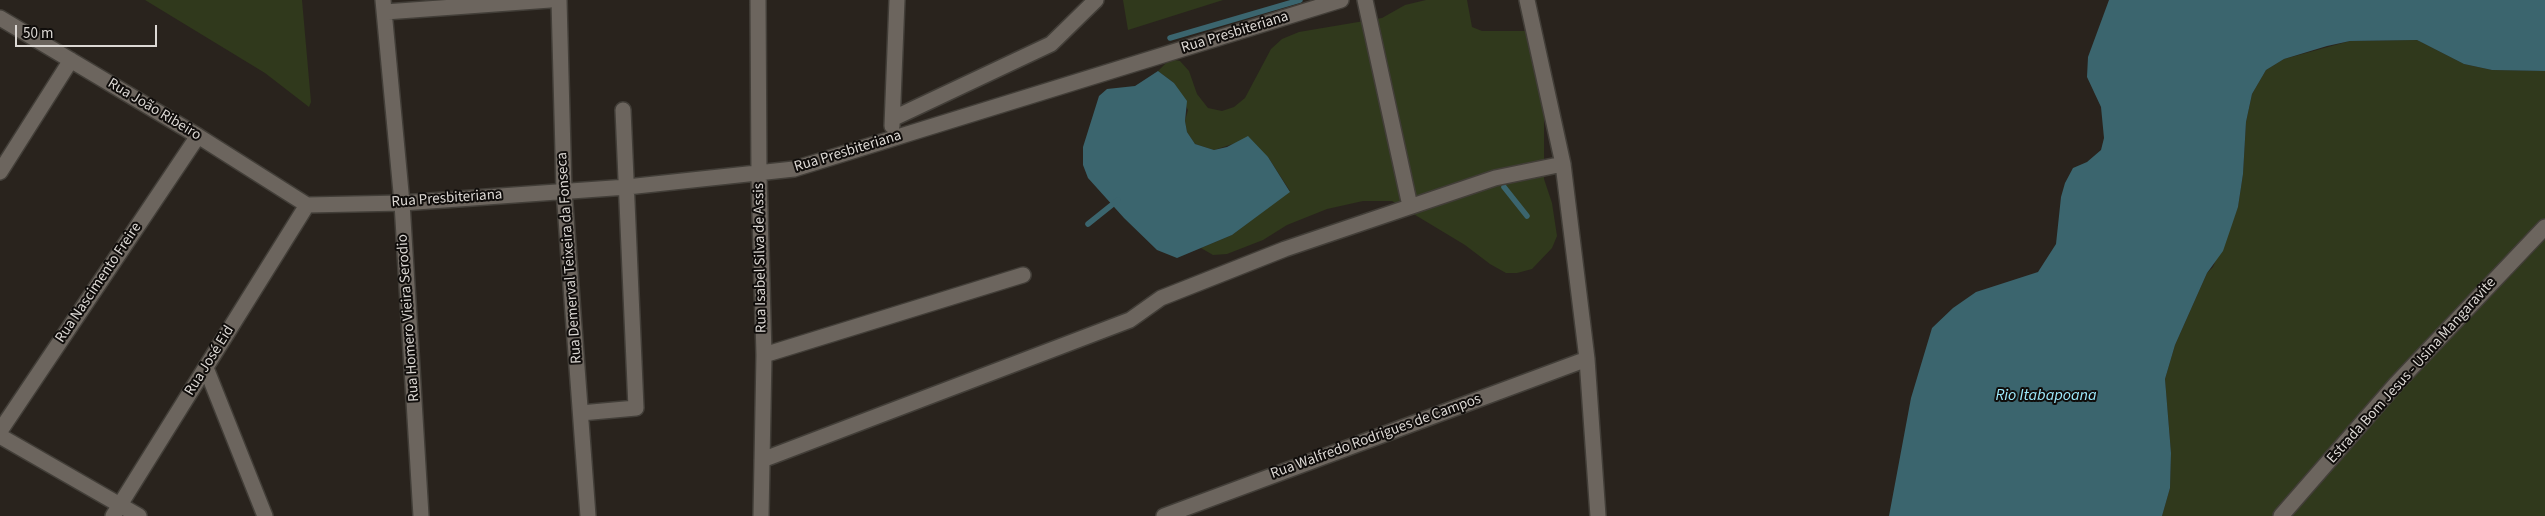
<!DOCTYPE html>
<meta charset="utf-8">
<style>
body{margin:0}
#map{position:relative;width:2545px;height:516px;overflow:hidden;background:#29231d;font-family:"Source Sans 3",sans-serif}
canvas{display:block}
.scale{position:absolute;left:15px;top:25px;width:142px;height:22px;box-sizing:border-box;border:2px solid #dcd8d4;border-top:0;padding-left:6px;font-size:15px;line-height:18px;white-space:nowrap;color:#dcd8d4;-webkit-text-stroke:4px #100d0b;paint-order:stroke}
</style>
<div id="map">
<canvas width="2545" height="516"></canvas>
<div class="scale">50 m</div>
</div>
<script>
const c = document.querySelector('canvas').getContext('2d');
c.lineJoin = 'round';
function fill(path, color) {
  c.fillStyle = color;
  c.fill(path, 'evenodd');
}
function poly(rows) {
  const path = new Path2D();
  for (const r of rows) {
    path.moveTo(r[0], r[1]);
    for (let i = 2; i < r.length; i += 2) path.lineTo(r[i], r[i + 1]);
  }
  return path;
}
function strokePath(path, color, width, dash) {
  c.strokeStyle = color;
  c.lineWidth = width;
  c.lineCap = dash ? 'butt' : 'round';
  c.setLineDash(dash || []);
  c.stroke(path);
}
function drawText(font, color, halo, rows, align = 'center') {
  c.font = font + ' "Source Sans 3",sans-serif';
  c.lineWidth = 4;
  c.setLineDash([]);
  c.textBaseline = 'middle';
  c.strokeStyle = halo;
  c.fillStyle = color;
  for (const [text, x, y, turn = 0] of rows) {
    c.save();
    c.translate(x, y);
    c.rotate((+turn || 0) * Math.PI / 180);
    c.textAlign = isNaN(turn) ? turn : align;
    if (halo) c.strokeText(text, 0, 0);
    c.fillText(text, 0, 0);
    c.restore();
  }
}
fill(poly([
 [145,0,302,0,311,102,309,107,265,73],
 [1123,0,1223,0,1128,30],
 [1426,0,1467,0,1472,27,1482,31,1526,31,1544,75,1544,179,1552,203,1557,236,1552,248,1532,269,1517,273,1506,273,1490,264,1465,245,1392,201,1363,201,1327,209,1287,225,1263,240,1227,254,1213,255,1201,248,1232,235,1290,191,1268,157,1239,142,1214,150,1195,144,1187,132,1185,121,1188,110,1174,83,1158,71,1170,59,1180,61,1189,71,1197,94,1208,108,1222,111,1234,107,1245,98,1271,49,1282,39,1299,32,1382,18,1405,5],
 [2417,40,2464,64,2492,70,2545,71,2545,516,2162,516,2170,488,2171,453,2165,379,2175,345,2207,273,2213,267,2238,207,2243,174,2246,122,2252,94,2266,70,2284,59,2350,41]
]), '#30391c');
fill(poly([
 [2109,0,2545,0,2545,71,2492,70,2464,64,2417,40,2350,41,2327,46,2284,59,2266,70,2252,94,2246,122,2243,174,2238,207,2223,251,2207,273,2175,345,2165,379,2171,453,2170,488,2162,516,1889,516,1911,398,1932,328,1953,308,1976,292,2038,272,2056,244,2061,197,2065,183,2073,168,2087,162,2101,150,2104,138,2101,107,2087,77,2088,57],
 [1158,71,1174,83,1187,101,1185,121,1187,132,1195,144,1214,150,1227,147,1248,136,1268,157,1290,192,1232,235,1177,258,1157,250,1124,218,1088,178,1083,165,1083,147,1099,96,1107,89,1135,86]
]), '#3b656e');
strokePath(poly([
 [1170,38,1300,0],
 [1504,187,1527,216],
 [1088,224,1118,200]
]), '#3b656e', 5.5);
const minor = poly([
 [383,0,402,203,421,516],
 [559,0,564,191,588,516],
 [758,0,759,177,764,355,761,516],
 [1365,0,1410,206],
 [1527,0,1563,164,1587,359,1598,516],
 [385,12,550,0],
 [0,18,198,136,307,205],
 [894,118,1051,44,1096,0],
 [892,126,897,0],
 [0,172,71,60],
 [307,205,402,203,627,187,794,169,1341,0],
 [764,355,1023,275],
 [206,368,265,516],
 [581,413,636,408,623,110],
 [0,431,198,136],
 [0,436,139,516],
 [762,460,1130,320,1161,298,1285,249,1495,178,1563,164],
 [113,516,307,205],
 [1164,516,1587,359],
 [2281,516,2396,384,2545,227]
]);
strokePath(minor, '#423e38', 18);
strokePath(minor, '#6c655e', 15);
drawText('15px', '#dcd8d4', '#100d0b', [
 ["Rua Presbiteriana",1235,33,-17],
 ["Rua João Ribeiro",154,110,31],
 ["Rua Presbiteriana",848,152,-17],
 ["Rua Presbiteriana",447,199,-4],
 ["Rua Demerval Teixeira da Fonseca",570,258,-94],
 ["Rua Isabel Silva de Assis",761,258,-91],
 ["Rua Nascimento Freire",99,283,-56],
 ["Rua Homero Vieira Serodio",409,318,-94],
 ["Rua José Eid",210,361,-58],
 ["Estrada Bom Jesus - Usina Mangaravite",2412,371,-48],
 ["Rua Walfredo Rodrigues de Campos",1376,437,-20]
]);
drawText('italic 16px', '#9eeafc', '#100d0b', [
 ["Rio Itabapoana",2046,396]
]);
</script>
